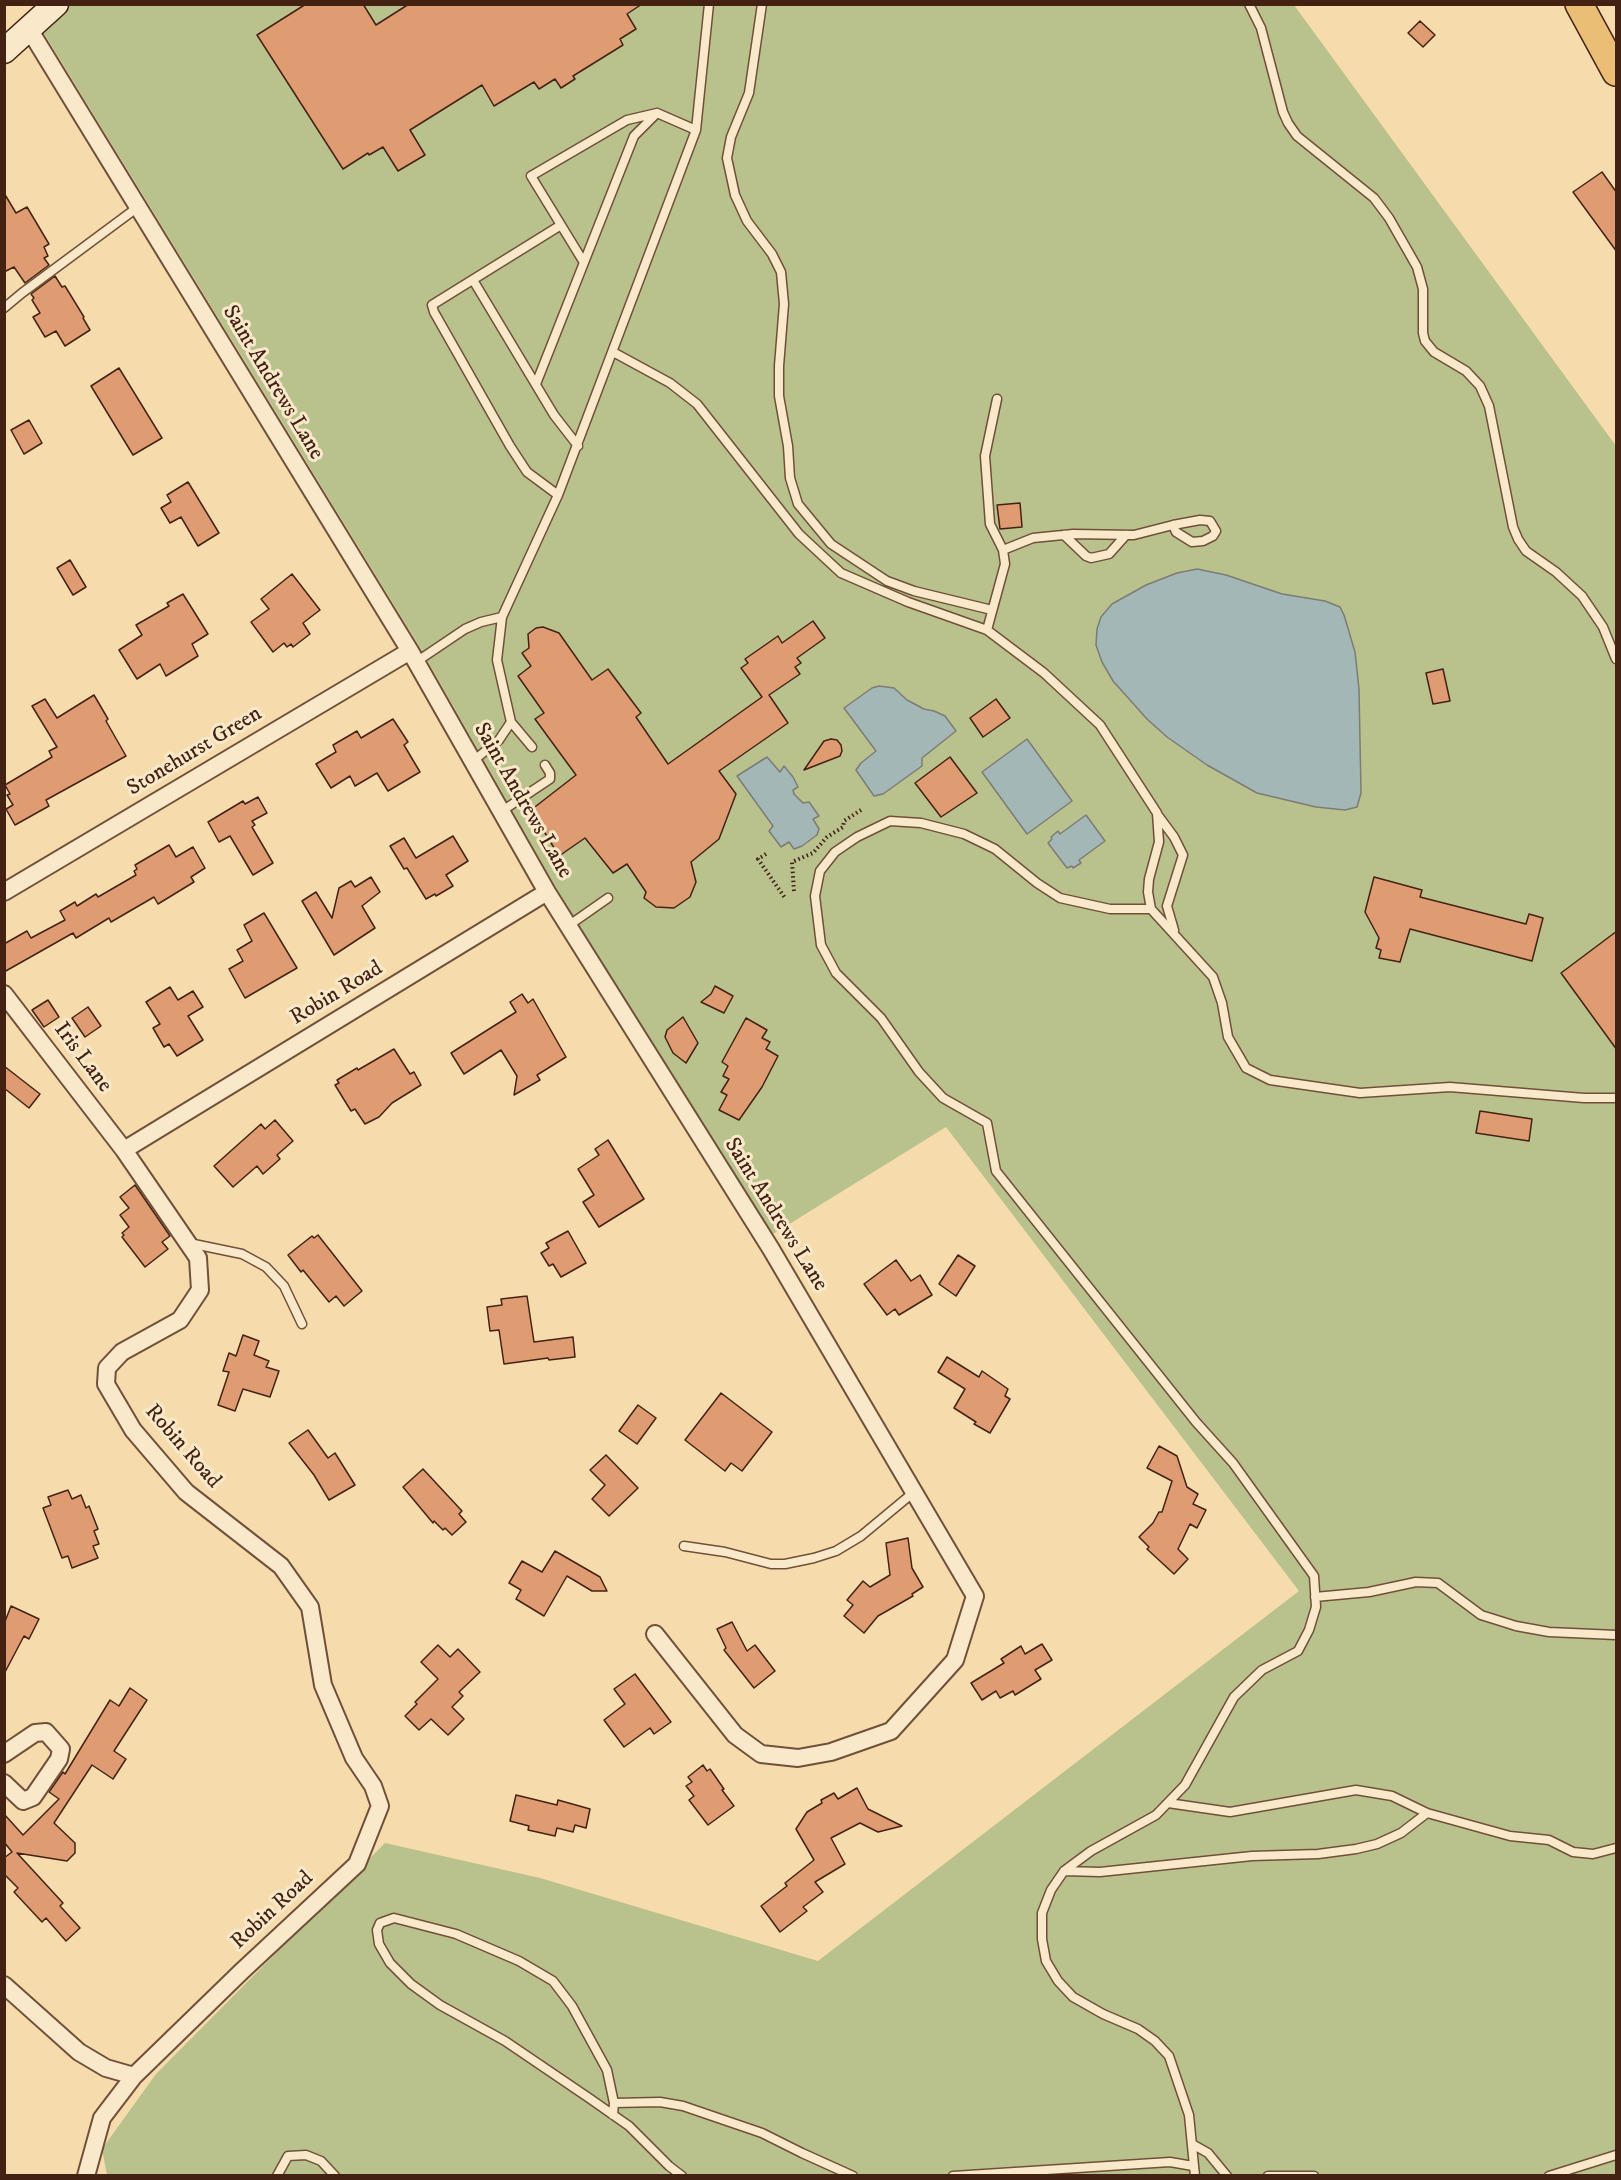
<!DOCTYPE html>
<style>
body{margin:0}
#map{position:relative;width:1621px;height:2180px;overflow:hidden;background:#f6dcac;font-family:"IM FELL DW Pica",serif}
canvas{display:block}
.frame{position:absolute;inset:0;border:6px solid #442213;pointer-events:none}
</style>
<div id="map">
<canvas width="1621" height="2180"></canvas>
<div class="frame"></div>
</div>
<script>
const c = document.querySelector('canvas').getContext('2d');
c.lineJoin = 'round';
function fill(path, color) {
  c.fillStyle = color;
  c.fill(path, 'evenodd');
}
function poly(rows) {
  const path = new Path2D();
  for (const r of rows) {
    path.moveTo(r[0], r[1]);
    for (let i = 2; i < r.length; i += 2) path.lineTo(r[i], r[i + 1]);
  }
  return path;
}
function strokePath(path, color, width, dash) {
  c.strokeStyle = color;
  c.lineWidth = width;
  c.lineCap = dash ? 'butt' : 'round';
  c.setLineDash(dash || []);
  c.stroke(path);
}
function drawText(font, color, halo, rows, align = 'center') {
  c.font = font + ' "IM FELL DW Pica",serif';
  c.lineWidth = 6;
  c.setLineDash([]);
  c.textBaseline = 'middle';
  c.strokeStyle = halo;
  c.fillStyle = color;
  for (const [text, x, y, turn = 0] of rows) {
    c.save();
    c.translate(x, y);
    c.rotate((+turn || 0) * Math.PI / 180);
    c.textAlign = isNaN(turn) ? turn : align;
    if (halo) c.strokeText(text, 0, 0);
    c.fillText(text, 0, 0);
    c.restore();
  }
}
fill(poly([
 [69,4,1294,5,1616,446,1616,2175,107,2175,102,2149,156,2074,385,1843,540,1878,818,1961,1299,1591,946,1127,770,1236,557,889,418,644,40,27]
]), '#b9c18c');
const water = poly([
 [1197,569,1226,575,1282,594,1325,601,1340,607,1344,615,1355,652,1359,689,1361,793,1357,807,1345,810,1316,807,1257,793,1207,765,1167,737,1147,719,1113,681,1102,662,1096,645,1097,629,1101,617,1112,604,1146,585,1177,573,1197,569],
 [879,686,894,688,907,700,924,709,934,711,945,716,956,731,922,758,922,766,883,794,874,796,856,770,861,763,876,751,844,708,872,688,879,686],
 [1027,739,1072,801,1027,834,982,772,1027,739],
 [767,757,780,772,784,766,793,777,798,787,793,790,794,794,803,803,809,802,819,816,813,819,819,829,817,835,802,846,794,849,789,842,781,847,769,831,773,826,737,776,767,757],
 [1086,815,1105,841,1079,860,1081,863,1073,868,1072,866,1067,868,1048,843,1052,839,1051,837,1058,831,1060,834,1086,815]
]);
fill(water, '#a3b8b6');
strokePath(water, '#7d7c75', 1.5);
const building = poly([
 [306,4,363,4,376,25,409,4,642,4,627,14,636,29,620,39,623,45,573,76,575,79,561,88,555,79,539,89,534,82,494,106,482,85,410,130,425,155,398,171,383,147,369,155,368,153,343,169,257,35,306,4],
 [1420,21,1435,35,1423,47,1408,33,1420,21],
 [1602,172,1617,193,1617,252,1573,192,1602,172],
 [4,193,16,213,27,207,49,244,44,247,48,256,44,258,49,265,25,283,14,267,4,272,4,193],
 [55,276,62,287,65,286,84,317,83,318,90,330,65,346,56,331,45,337,33,317,40,313,32,300,34,298,31,294,55,276],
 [119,368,162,438,133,455,91,386,119,368],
 [29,420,42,443,24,454,11,430,29,420],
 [188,482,219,533,198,546,181,517,170,523,161,508,171,502,167,495,188,482],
 [1020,503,1022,527,1000,529,997,505,1020,503],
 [70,560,86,587,73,595,57,568,70,560],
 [292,574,320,610,303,623,310,634,293,647,291,644,287,647,284,643,273,652,251,622,269,609,261,599,292,574],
 [183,594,208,634,192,644,198,656,166,676,160,664,137,679,119,650,142,635,136,625,169,606,167,603,183,594],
 [813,621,825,638,797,658,801,663,795,667,800,674,769,695,788,723,719,771,736,794,719,839,691,862,696,882,690,897,674,908,656,907,644,898,646,892,627,864,613,873,585,838,559,856,531,810,576,775,535,719,544,713,518,676,531,666,522,653,529,648,528,634,536,628,543,627,559,633,592,680,608,669,641,713,636,717,668,764,762,697,741,668,748,663,745,659,778,636,782,643,813,621],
 [1443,669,1450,701,1433,704,1426,673,1443,669],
 [94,695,108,719,106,721,126,756,46,800,49,806,15,825,6,809,13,805,7,795,10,794,5,785,52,757,49,751,57,747,32,706,45,699,57,718,94,695],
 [996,699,1010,718,983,737,970,718,996,699],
 [393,719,408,742,404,745,420,772,388,791,377,773,355,786,350,776,331,788,316,764,336,752,333,745,357,731,361,738,393,719],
 [831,739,837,740,841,745,842,751,840,756,804,770,824,741,831,739],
 [950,757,977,793,941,817,915,783,950,757],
 [258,797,267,813,252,821,255,825,252,827,273,863,253,875,230,836,219,842,208,822,243,801,245,804,258,797],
 [453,836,468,861,446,875,453,886,436,896,435,894,426,899,407,868,404,869,390,846,404,838,416,858,453,836],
 [169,845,176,857,193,847,205,868,191,877,194,882,158,904,154,897,111,922,109,918,76,938,73,933,4,972,4,944,27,931,31,938,65,920,60,911,75,902,77,906,96,894,98,897,136,875,134,871,137,869,135,865,169,845],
 [371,877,380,892,362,906,375,928,334,955,302,901,316,892,332,918,339,888,351,881,355,887,371,877],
 [1374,877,1422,890,1420,897,1526,924,1529,914,1543,918,1532,961,1410,929,1400,962,1379,958,1381,950,1376,948,1379,938,1365,912,1374,877],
 [264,913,297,968,245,998,229,969,243,961,237,950,252,941,244,925,264,913],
 [1617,931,1617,1050,1561,973,1617,931],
 [715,986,733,996,724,1013,701,1002,711,994,715,986],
 [170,987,178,1000,193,991,203,1007,188,1016,203,1040,177,1056,169,1044,164,1047,153,1028,160,1024,146,1002,170,987],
 [522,994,528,1003,533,999,566,1057,537,1075,540,1080,514,1095,517,1076,501,1050,464,1074,451,1053,516,1012,510,1002,522,994],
 [48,1000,59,1017,44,1027,32,1010,48,1000],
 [88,1007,101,1026,85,1037,72,1018,88,1007],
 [683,1017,698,1043,686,1063,673,1053,665,1037,667,1030,683,1017],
 [746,1018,767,1030,762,1038,770,1042,766,1049,778,1056,762,1087,739,1120,719,1110,727,1095,721,1092,729,1079,723,1076,728,1066,722,1062,746,1018],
 [394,1049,410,1074,414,1072,421,1085,392,1103,379,1117,365,1124,355,1109,351,1111,335,1085,339,1083,337,1080,357,1068,358,1070,394,1049],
 [4,1066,40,1094,29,1108,4,1088,4,1066],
 [1480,1111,1532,1119,1529,1141,1476,1133,1480,1111],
 [275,1120,293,1141,277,1155,280,1159,263,1174,257,1166,233,1187,214,1166,261,1124,265,1129,275,1120],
 [608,1140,644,1199,599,1227,583,1202,594,1195,578,1169,599,1155,595,1149,608,1140],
 [135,1185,170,1236,162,1242,168,1249,145,1267,122,1237,124,1235,122,1233,129,1227,120,1215,129,1208,120,1197,135,1185],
 [568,1231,586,1263,561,1277,553,1264,549,1266,541,1253,549,1248,546,1243,568,1231],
 [318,1235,362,1291,344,1306,336,1296,329,1302,303,1270,301,1272,288,1255,312,1236,314,1238,318,1235],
 [958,1255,975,1266,956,1296,939,1284,958,1255],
 [896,1260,911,1281,920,1275,932,1295,899,1315,895,1309,887,1315,864,1284,896,1260],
 [527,1296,534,1342,573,1337,575,1357,549,1360,548,1358,504,1364,499,1330,490,1331,487,1307,502,1305,501,1299,527,1296],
 [243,1335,259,1341,254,1355,269,1361,266,1367,279,1371,270,1397,243,1389,235,1411,218,1405,229,1372,223,1371,229,1353,236,1356,243,1335],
 [947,1357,979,1377,982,1371,1008,1389,1005,1396,1010,1399,990,1433,974,1424,976,1422,954,1408,965,1389,938,1372,947,1357],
 [721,1393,772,1432,742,1471,731,1463,725,1471,685,1440,721,1393],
 [638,1405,656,1418,637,1444,619,1431,638,1405],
 [308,1430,328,1458,335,1453,355,1485,329,1500,314,1475,289,1443,308,1430],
 [1159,1446,1177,1456,1187,1487,1198,1494,1193,1504,1206,1510,1197,1528,1190,1524,1178,1549,1188,1559,1174,1574,1147,1549,1149,1547,1139,1537,1153,1523,1159,1512,1162,1512,1172,1481,1147,1468,1159,1446],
 [606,1455,638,1488,609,1516,592,1499,605,1485,590,1470,606,1455],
 [423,1469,462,1511,459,1514,466,1522,452,1535,445,1528,443,1530,434,1521,433,1523,403,1487,423,1469],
 [68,1490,72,1499,81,1495,86,1508,89,1506,98,1529,94,1531,99,1544,93,1546,98,1558,72,1568,68,1556,62,1558,43,1508,51,1505,48,1497,68,1490],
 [908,1538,912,1568,923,1587,912,1594,913,1596,878,1616,864,1633,844,1616,853,1605,847,1600,863,1581,870,1587,890,1575,886,1543,908,1538],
 [555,1551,600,1577,607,1591,592,1591,567,1576,544,1616,516,1599,521,1590,509,1583,522,1561,542,1572,555,1551],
 [11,1606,39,1619,29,1639,24,1636,4,1674,4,1624,11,1606],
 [732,1622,747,1651,755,1645,775,1671,754,1688,724,1650,726,1648,717,1629,732,1622],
 [1042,1644,1052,1660,1035,1670,1041,1679,1015,1695,1013,1691,1000,1698,996,1691,982,1700,971,1683,1004,1663,1001,1659,1021,1646,1025,1654,1042,1644],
 [438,1645,450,1657,458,1649,480,1672,459,1692,463,1696,452,1707,464,1719,448,1735,431,1719,419,1730,405,1716,417,1704,415,1702,438,1679,421,1662,438,1645],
 [635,1674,671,1722,654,1734,650,1728,624,1747,604,1720,625,1704,614,1689,635,1674],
 [130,1688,147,1700,114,1751,126,1759,113,1779,92,1765,54,1823,75,1843,75,1853,67,1861,17,1853,63,1903,60,1906,80,1928,66,1941,46,1918,42,1922,14,1892,18,1888,4,1874,4,1858,12,1852,4,1842,4,1814,23,1835,59,1799,49,1792,63,1772,65,1774,110,1700,119,1706,130,1688],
 [703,1765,707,1771,710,1769,724,1789,722,1790,734,1806,708,1825,689,1800,694,1796,686,1786,692,1782,688,1777,703,1765],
 [857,1788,868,1809,902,1826,878,1832,860,1823,831,1838,845,1864,815,1882,823,1892,803,1907,807,1911,780,1932,761,1906,787,1886,785,1883,814,1860,796,1829,807,1812,822,1803,821,1800,834,1793,838,1799,857,1788],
 [516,1795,557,1805,558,1800,590,1809,586,1828,575,1825,573,1832,557,1828,555,1836,528,1830,529,1826,510,1821,516,1795]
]);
fill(building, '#df9c72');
strokePath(building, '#442213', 1.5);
const service = poly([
 [762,4,749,93,731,137,727,158,735,195,747,221,772,254,781,272,784,304,779,366,779,396,788,446,790,478,798,504,831,544,887,581,914,591,992,610],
 [1249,4,1261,28,1283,112,1288,123,1297,136,1374,198,1389,218,1417,267,1423,289,1423,333,1425,341,1434,352,1466,371,1480,386,1489,406,1513,527,1518,539,1526,551,1556,572,1582,596,1603,627,1616,659],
 [583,261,531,176,627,120,657,113,696,130],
 [473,280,554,415,578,446],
 [4,308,22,293,138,207],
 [613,352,670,383,697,404,799,534,841,573,908,602,987,630,1044,673,1100,725,1157,813,1159,842,1149,879,1148,892,1151,909,1213,977,1222,1003,1228,1037,1246,1068,1270,1080,1360,1093,1450,1087,1584,1098,1616,1098],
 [536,384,634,136,657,113],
 [558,495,527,472,510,446,434,312,432,305,561,225],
 [1064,535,1086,556,1091,558,1109,554,1126,535],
 [1003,550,1033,538,1073,534,1134,535,1173,525,1200,520,1210,521,1216,531,1213,536,1203,541,1192,542,1176,532,1173,525],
 [987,630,1005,564,1003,550,990,524,985,456,997,399],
 [416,662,465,629,481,622,502,617],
 [511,722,532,747],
 [473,761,499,740,511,722,497,660,502,617,558,495,696,130,709,4],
 [502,811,550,779,550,773,545,765],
 [1157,814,1174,837,1183,855,1167,906,1174,930],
 [1151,909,1110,909,1060,898,1037,883,995,849,964,834,921,823,890,821,857,837,835,852,820,871,815,896,821,945,836,973,881,1018,919,1072,943,1098,987,1123,996,1171,1196,1422,1233,1463,1314,1576,1316,1607,1309,1630,1298,1651,1262,1670,1234,1697,1185,1785,1156,1815,1091,1851,1064,1871,1051,1890,1042,1913,1042,1939,1046,1961,1058,1981,1073,1997,1103,2014,1138,2029,1155,2041,1169,2056,1189,2115,1195,2176],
 [568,926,608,898],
 [189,1243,242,1254,266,1267,284,1286,302,1324],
 [684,1546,725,1552,771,1564,785,1564,814,1558,836,1551,861,1536,914,1492],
 [1315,1597,1369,1592,1416,1582,1438,1583,1481,1615,1516,1626,1549,1632,1616,1635],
 [1168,1803,1230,1812,1356,1790,1392,1796,1427,1813,1510,1836,1549,1840,1573,1852,1593,1854,1616,1848],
 [1064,1871,1100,1872,1252,1856,1318,1854,1356,1849,1377,1844,1401,1833,1427,1813],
 [614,2103,660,2102,683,2106,762,2133,802,2153,853,2176],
 [613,2115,614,2103,607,2070,572,2006,553,1981,519,1961,456,1934,394,1918,380,1923,377,1930,379,1944,390,1963,411,1984,440,2005,505,2041,589,2098,629,2126,669,2166,682,2176],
 [1192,2144,1208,2153,1227,2176],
 [277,2176,288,2156,306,2155,321,2161,335,2176],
 [953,2176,1170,2162,1193,2166],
 [1268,2176,1314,2176],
 [1549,2176,1616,2155]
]);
const minor = poly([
 [29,29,410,651,547,892,771,1249,975,1596,955,1660,891,1731,831,1752,798,1758,761,1754,735,1735,655,1634],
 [4,892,410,651],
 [4,994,124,1150,198,1258,200,1290,180,1320,122,1352,107,1368,106,1384,133,1430,186,1492,281,1566,310,1607,323,1685,354,1758,373,1786,380,1806,357,1864,242,1971,134,2076,102,2118,86,2176],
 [124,1150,547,892],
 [4,1754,35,1733,46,1732,61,1749,59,1759,33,1797,23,1801,4,1783],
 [4,1985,79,2052,106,2068,134,2076]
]);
const secondary = poly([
 [4,51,56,4]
]);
const primary = poly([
 [1579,4,1616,72]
]);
strokePath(service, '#705039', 11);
strokePath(minor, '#705039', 20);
strokePath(secondary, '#442213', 27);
strokePath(primary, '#442213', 30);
strokePath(poly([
 [766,854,758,859,785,898],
 [794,891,792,862,813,853,827,837,843,827,844,821,861,810]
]), '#442213', 4, [1.5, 3]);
strokePath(service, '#f9e8c9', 8);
strokePath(minor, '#f9e8c9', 16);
strokePath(secondary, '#f9e8c9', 24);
strokePath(primary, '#ebbe76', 27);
drawText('22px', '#442213', '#f9e8c9', [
 ["Saint Andrews Lane",272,383,59],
 ["Stonehurst Green",195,752,-31],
 ["Saint Andrews Lane",522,801,60],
 ["Robin Road",337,994,-31],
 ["Iris Lane",82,1058,53],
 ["Saint Andrews Lane",775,1215,58],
 ["Robin Road",182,1447,49],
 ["Robin Road",273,1911,-43]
]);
</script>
